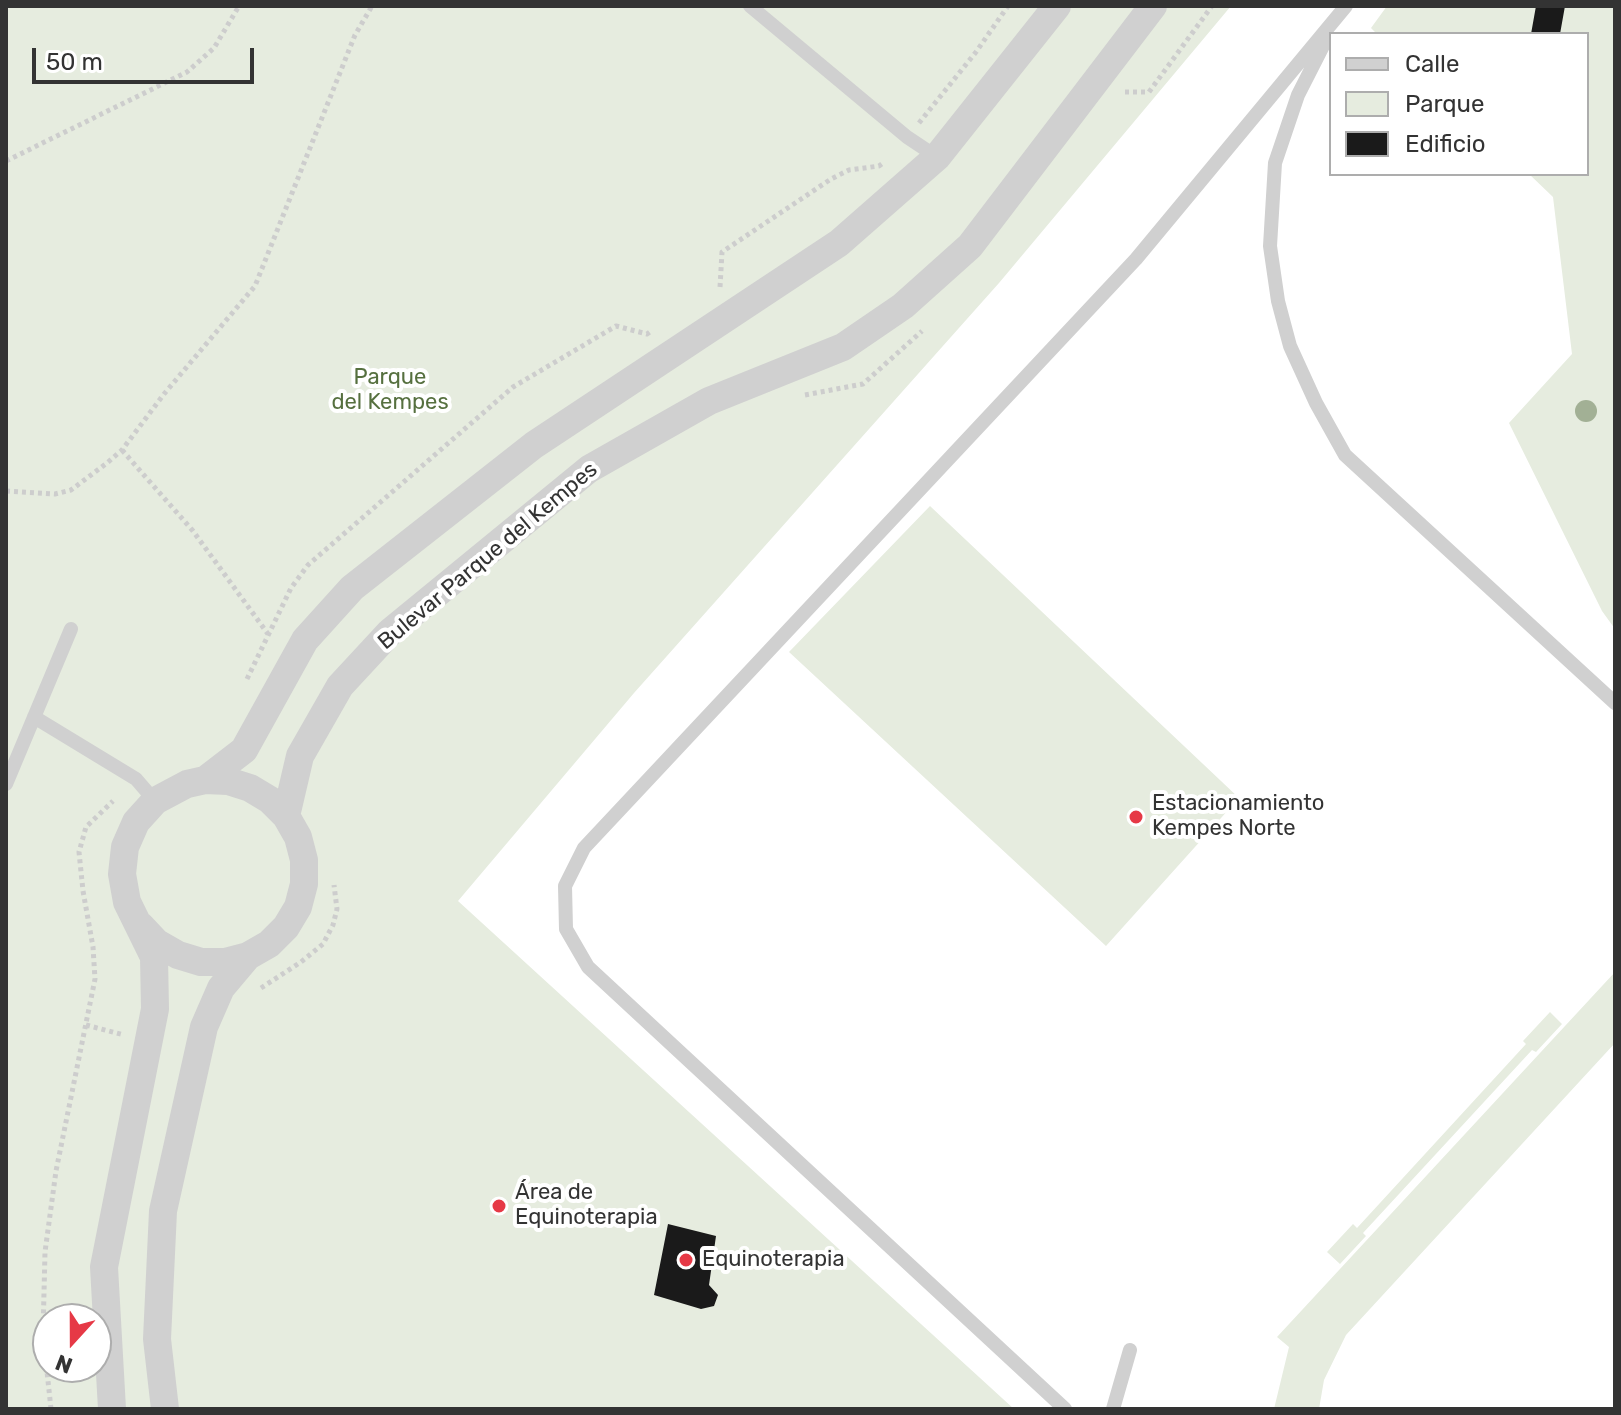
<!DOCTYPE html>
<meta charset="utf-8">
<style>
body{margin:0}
#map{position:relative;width:1621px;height:1415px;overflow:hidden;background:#fff;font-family:Rubik,sans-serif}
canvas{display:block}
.frame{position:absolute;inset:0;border:8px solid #333;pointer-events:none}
.legend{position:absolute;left:1329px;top:32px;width:260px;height:144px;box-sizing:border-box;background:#fff;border:2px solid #adadad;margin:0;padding:10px 14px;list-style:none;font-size:24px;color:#333}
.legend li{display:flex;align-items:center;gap:16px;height:40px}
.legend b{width:40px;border:2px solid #adadad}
.north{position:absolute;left:32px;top:1303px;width:80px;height:80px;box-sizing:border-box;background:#fff;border:2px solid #adadad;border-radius:50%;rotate:201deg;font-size:22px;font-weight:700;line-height:32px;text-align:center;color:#333}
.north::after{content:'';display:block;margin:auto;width:28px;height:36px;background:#e63946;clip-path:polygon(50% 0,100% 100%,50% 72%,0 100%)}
.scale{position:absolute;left:32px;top:48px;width:222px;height:36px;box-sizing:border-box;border:4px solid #333;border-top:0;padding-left:10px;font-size:24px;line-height:28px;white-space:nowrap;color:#333;-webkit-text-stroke:6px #fff;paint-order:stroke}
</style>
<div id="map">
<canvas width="1621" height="1415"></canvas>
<div class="frame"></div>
<ul class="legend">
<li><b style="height:10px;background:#d0d0d0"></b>Calle</li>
<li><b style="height:22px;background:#e6ecdf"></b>Parque</li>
<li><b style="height:22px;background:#1a1a1a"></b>Edificio</li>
</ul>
<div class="north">N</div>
<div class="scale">50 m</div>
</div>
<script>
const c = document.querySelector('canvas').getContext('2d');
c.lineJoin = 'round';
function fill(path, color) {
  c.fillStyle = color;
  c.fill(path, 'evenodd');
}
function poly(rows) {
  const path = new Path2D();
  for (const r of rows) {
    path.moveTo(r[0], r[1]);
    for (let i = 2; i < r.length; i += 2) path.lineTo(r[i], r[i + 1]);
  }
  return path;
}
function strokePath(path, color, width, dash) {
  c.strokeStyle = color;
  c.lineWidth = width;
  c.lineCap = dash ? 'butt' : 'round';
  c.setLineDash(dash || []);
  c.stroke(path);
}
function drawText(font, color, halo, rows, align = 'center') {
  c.font = font + ' Rubik,sans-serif';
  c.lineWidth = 8;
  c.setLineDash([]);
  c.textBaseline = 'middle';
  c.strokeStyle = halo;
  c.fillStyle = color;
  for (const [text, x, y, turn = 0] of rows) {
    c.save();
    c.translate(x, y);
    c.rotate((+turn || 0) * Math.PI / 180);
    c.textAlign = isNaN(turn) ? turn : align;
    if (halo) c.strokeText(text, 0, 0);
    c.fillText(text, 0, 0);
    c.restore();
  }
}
fill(poly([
 [6,6,1231,6,999,283,634,693,458,901,1014,1409,6,1409],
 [48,1319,96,1319,96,1367,48,1367],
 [1387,6,1615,6,1615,629,1602,611,1509,423,1572,354,1553,197,1529,174,1587,174,1587,34,1377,34,1371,28],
 [930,506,1239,798,1106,946,789,652],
 [1615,972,1615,1043,1346,1335,1324,1380,1319,1409,1274,1409,1289,1347,1277,1337],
 [1550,1012,1562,1024,1536,1052,1532,1050,1363,1233,1366,1236,1340,1264,1327,1252,1353,1224,1357,1228,1526,1044,1523,1041]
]), '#e6ecdf');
fill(poly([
 [1536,6,1565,6,1560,34,1531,34],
 [668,1224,716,1236,709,1285,718,1295,714,1306,701,1309,654,1295]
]), '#1a1a1a');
strokePath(poly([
 [1125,92,1149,92,1212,6],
 [919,123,976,52,1008,6],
 [6,161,187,72,214,48,239,6],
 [720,287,722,252,831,179,849,170,879,166,883,163],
 [805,395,863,384,922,331],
 [122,450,193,531,268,634],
 [6,491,55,494,71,490,107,463,122,450,164,394,255,286,355,35,372,6],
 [247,679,291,588,308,565,513,387,616,326,647,334,651,331],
 [261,988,301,962,323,944,333,925,337,909,334,885],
 [86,1025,124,1035],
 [51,1409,43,1334,45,1252,56,1171,95,979,93,947,83,891,79,852,86,827,113,801]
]), '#cdcdcd', 5, [4, 4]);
strokePath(poly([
 [750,6,907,137,937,157],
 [1326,40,1298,95,1275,163,1270,246,1278,301,1290,346,1316,403,1345,455,1615,703],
 [34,717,136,779,155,801],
 [6,784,71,629],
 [1065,1409,588,967,566,929,565,886,584,848,1136,259,1346,6],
 [1113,1409,1130,1350]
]), '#d0d0d0', 14);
strokePath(poly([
 [205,780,244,750,305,640,352,588,534,445,839,243,937,157,1057,6],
 [286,816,300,756,340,686,390,632,589,469,709,401,843,347,903,306,970,246,1153,6],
 [112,1409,104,1267,155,1009,154,957,127,902,122,874,125,847,136,822,155,801,187,784,205,780,228,781,250,788,270,800,286,816,298,837,304,860,304,884,298,907,286,927,269,944,248,956,225,962,201,962,178,955,157,943,141,926],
 [165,1409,157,1339,163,1211,204,1027,221,988,248,956]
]), '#d0d0d0', 28);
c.fillStyle = '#a2b095';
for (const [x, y] of [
 [1586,411]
]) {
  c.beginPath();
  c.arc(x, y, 11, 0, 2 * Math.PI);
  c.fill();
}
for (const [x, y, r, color] of [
 [1136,817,8,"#e63946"],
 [499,1206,8,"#e63946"],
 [686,1260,8,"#e63946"]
]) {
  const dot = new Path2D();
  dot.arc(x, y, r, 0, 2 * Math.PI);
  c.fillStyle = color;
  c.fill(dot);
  strokePath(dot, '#fff', 3);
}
drawText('22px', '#56703f', '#fff', [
 ["Parque",390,378],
 ["del Kempes",390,403]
]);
drawText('22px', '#333', '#fff', [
 ["Bulevar Parque del Kempes",488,556,-40]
]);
drawText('22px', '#333', '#fff', [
 ["Estacionamiento",1152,804],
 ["Kempes Norte",1152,829],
 ["Área de",515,1193],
 ["Equinoterapia",515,1218],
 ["Equinoterapia",702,1260]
], 'left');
</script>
